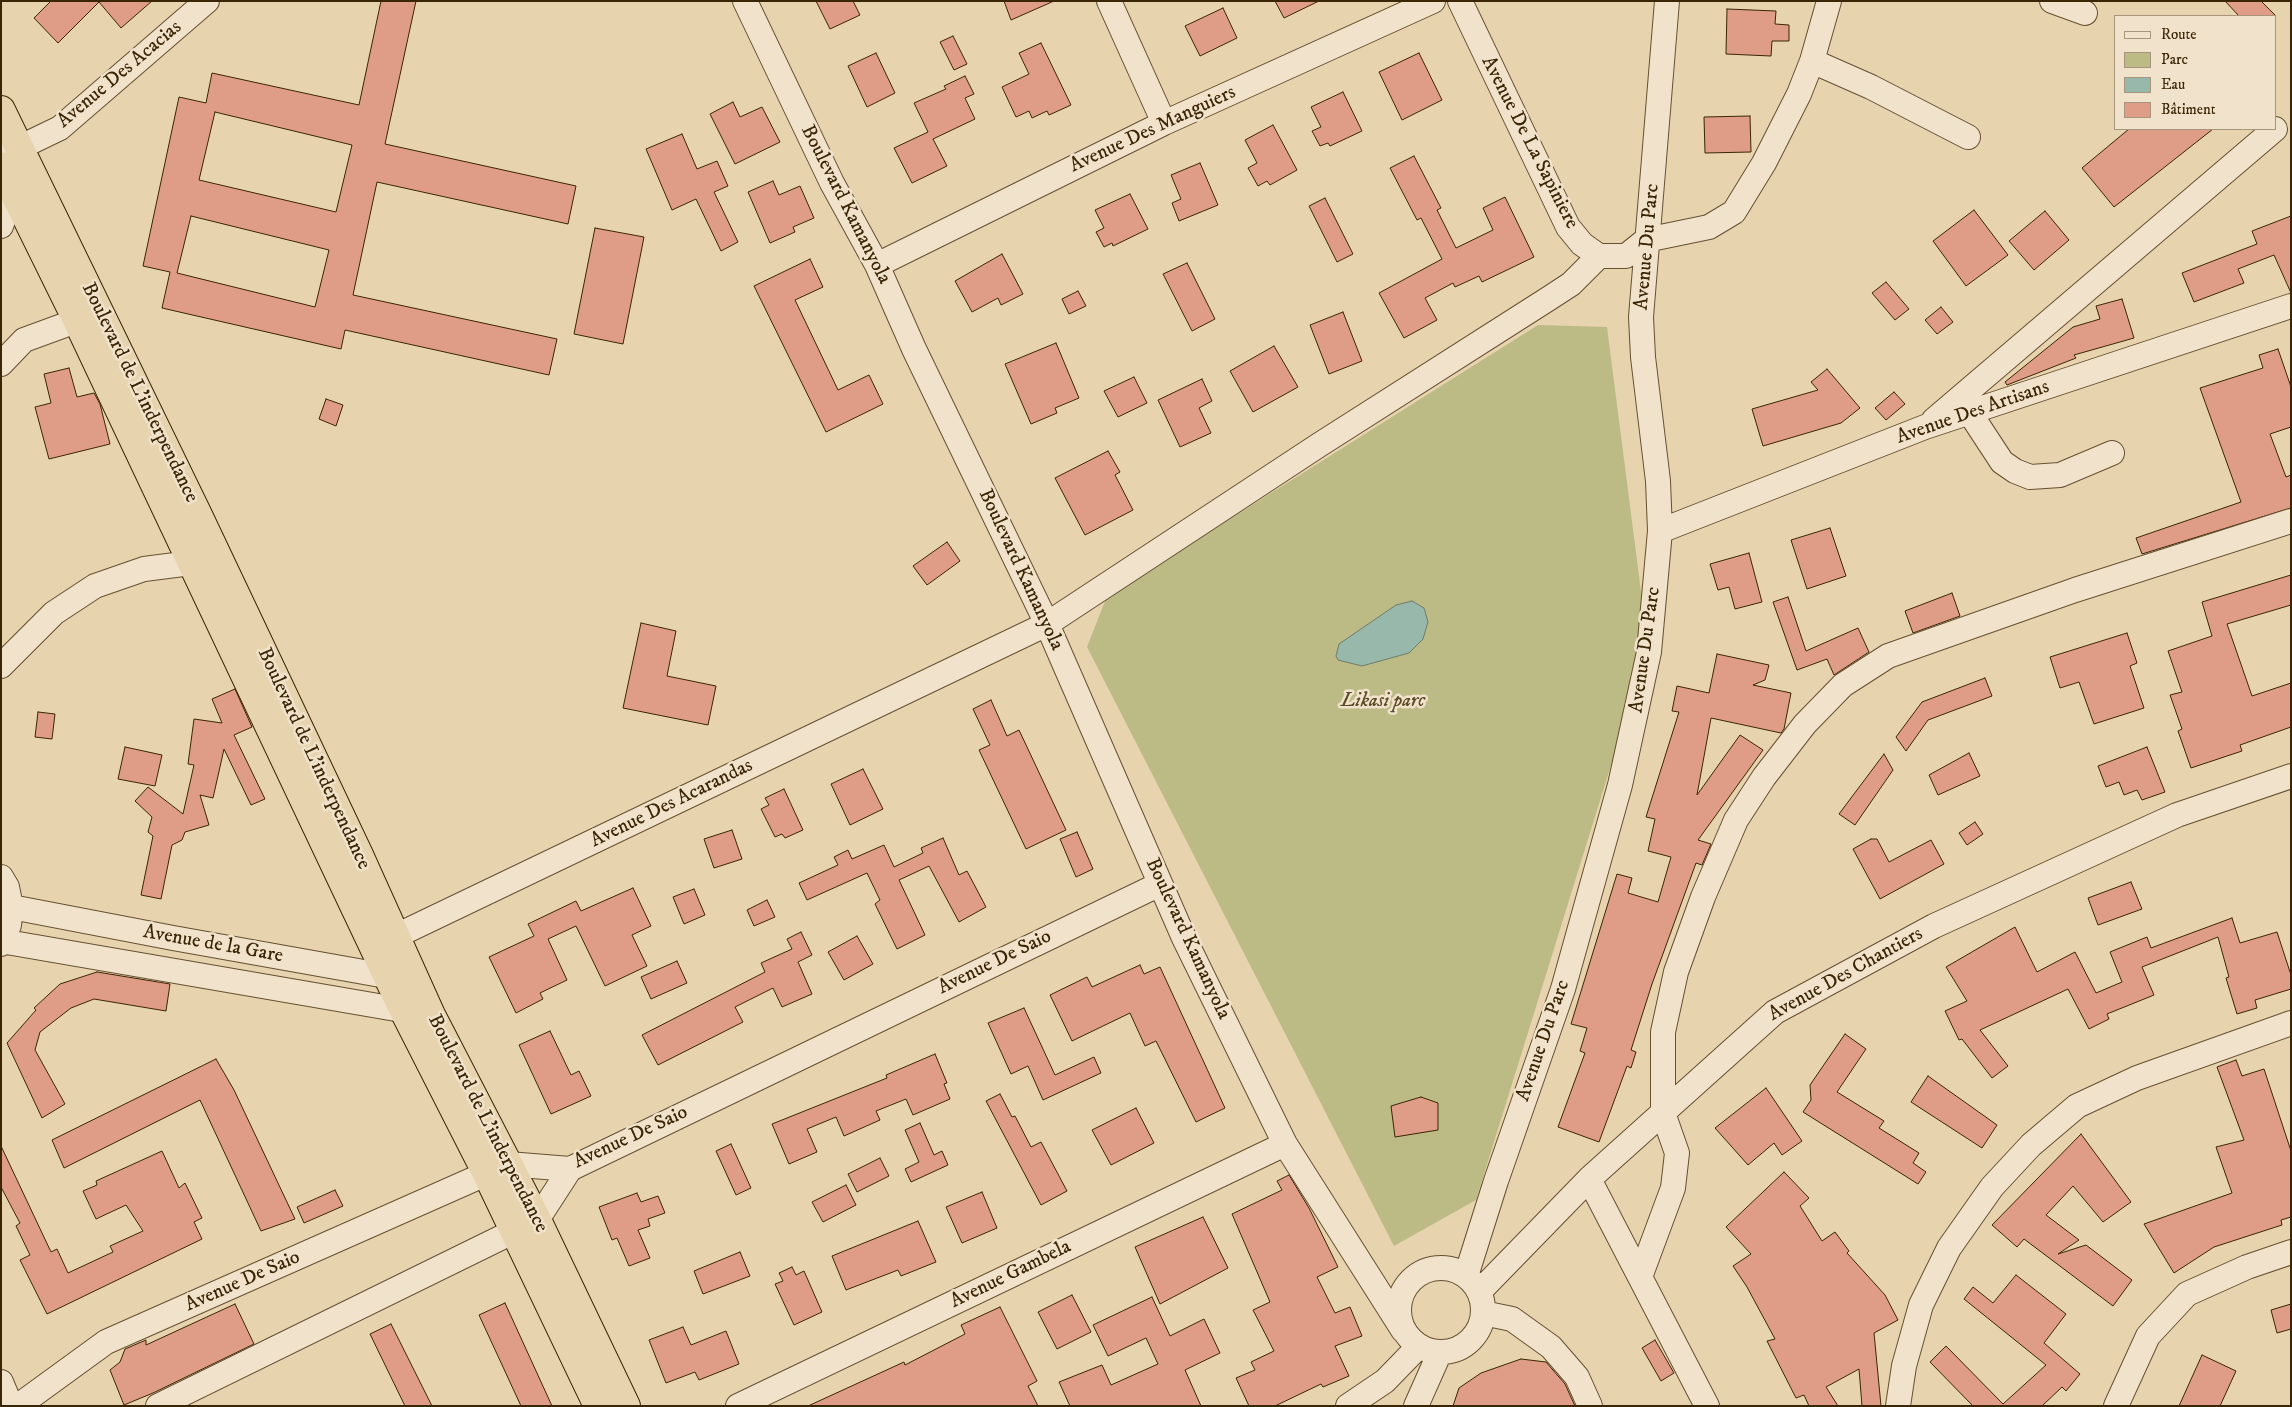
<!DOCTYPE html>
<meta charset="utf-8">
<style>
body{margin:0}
#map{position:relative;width:2292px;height:1407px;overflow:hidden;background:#e8d3af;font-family:"IM FELL DW Pica",serif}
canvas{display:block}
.frame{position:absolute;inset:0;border:2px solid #3a2505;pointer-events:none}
.legend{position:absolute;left:2114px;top:15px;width:162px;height:115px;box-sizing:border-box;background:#f0e2cb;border:1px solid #a7967c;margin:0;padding:6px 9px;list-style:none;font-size:15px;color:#3a2505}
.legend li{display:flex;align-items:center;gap:10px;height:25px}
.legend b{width:25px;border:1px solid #a7967c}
</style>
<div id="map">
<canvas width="2292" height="1407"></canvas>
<div class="frame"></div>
<ul class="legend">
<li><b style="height:6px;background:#f0e2cb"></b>Route</li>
<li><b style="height:14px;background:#bcbb86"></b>Parc</li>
<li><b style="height:14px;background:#97b8aa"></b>Eau</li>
<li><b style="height:14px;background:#df9c87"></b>Bâtiment</li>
</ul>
</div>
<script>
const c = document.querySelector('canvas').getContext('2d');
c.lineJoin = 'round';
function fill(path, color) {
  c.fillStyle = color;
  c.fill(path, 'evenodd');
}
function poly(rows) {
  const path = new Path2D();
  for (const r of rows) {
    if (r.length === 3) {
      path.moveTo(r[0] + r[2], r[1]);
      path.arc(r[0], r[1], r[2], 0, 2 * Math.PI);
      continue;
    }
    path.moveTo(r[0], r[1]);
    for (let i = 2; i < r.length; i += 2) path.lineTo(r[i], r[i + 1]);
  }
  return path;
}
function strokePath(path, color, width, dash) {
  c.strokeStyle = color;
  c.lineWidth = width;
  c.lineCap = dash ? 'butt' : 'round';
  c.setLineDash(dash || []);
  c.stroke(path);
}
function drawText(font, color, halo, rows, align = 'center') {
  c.font = font + ' "IM FELL DW Pica",serif';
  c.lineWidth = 5;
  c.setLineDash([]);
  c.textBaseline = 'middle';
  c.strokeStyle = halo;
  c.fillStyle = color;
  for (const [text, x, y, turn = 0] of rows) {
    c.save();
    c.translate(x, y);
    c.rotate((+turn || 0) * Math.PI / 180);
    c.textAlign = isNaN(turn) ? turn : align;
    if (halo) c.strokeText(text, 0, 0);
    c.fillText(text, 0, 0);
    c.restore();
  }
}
fill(poly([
 [1538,325,1607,327,1648,646,1476,1200,1394,1246,1087,647,1109,591,1171,556]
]), '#bcbb86');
const water = poly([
 [1412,601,1424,608,1428,622,1423,639,1409,653,1362,666,1338,660,1336,656,1339,644,1396,605,1412,601]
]);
fill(water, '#97b8aa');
strokePath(water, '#727d68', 1);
const building = poly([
 [51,1,152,1,121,28,99,2,58,43,34,18,51,1],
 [381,1,416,1,385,144,576,186,568,224,377,182,353,295,557,339,549,375,345,330,341,349,162,308,170,272,143,266,179,97,206,103,212,73,359,105,381,1],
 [215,112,352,145,336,212,199,180,215,112],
 [191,216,329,250,315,307,177,273,191,216],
 [816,1,853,1,860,15,830,29,816,1],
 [1004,1,1054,1,1011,20,1004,1],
 [1275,1,1319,1,1284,18,1275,1],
 [2225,1,2261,1,2276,16,2239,16,2225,1],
 [1223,8,1237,38,1200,56,1185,26,1223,8],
 [1727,9,1776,11,1775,24,1789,25,1789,41,1772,41,1771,56,1726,54,1727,9],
 [953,36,967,64,954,70,940,42,953,36],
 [1041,43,1071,105,1049,115,1047,111,1032,118,1029,111,1016,117,1002,87,1029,74,1019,53,1041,43],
 [876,53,895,93,867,107,848,66,876,53],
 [1419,53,1442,100,1402,120,1379,72,1419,53],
 [965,76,974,94,965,98,975,119,933,139,947,166,912,183,894,148,928,132,914,103,946,89,944,86,965,76],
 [1343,92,1362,131,1330,146,1328,143,1320,146,1312,131,1321,127,1311,107,1343,92],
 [733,102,740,117,762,107,780,142,735,164,710,114,733,102],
 [1750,116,1751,152,1705,153,1704,117,1750,116],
 [1273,125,1297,170,1270,185,1267,181,1258,186,1248,168,1257,163,1245,140,1273,125],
 [2129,129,2213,129,2114,207,2082,168,2129,129],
 [682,134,697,169,717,161,728,186,714,192,738,242,721,251,696,199,672,210,646,149,682,134],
 [1414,156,1441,208,1437,210,1456,248,1493,230,1483,208,1505,197,1534,257,1482,282,1479,276,1455,287,1453,283,1425,298,1437,320,1404,338,1379,293,1442,259,1421,218,1417,220,1390,168,1414,156],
 [1200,163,1218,205,1179,221,1172,203,1181,199,1171,175,1200,163],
 [773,181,779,195,800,186,814,218,793,227,795,232,770,243,748,192,773,181],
 [1130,194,1148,229,1113,246,1112,243,1104,247,1096,232,1104,228,1095,210,1130,194],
 [1325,198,1353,254,1337,262,1309,206,1325,198],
 [1974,210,2008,255,1966,286,1933,241,1974,210],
 [2045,211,2069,240,2034,270,2009,241,2045,211],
 [2291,216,2291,293,2274,255,2238,269,2244,283,2194,302,2182,273,2257,244,2252,231,2291,216],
 [595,228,644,237,623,344,574,334,595,228],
 [1002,254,1023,294,1001,305,998,298,972,312,955,281,1002,254],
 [810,259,823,287,795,300,838,390,869,375,883,404,826,432,754,286,810,259],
 [1187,263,1215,319,1192,331,1163,274,1187,263],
 [1886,282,1909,309,1895,320,1872,293,1886,282],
 [1078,291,1086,306,1069,314,1062,299,1078,291],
 [2122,299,2134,338,2074,355,2076,358,2007,385,2005,382,2073,327,2100,319,2096,306,2122,299],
 [1941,307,1953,322,1937,334,1925,320,1941,307],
 [1343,312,1362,361,1329,374,1310,325,1343,312],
 [1056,343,1079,398,1055,408,1057,413,1031,424,1005,364,1056,343],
 [1274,346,1298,387,1253,412,1230,371,1274,346],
 [2278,349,2291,387,2291,427,2270,434,2286,477,2291,475,2291,508,2142,554,2136,538,2241,502,2200,388,2263,368,2259,355,2278,349],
 [69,368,77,397,94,393,100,404,110,444,49,459,35,407,51,403,44,374,69,368],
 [1827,369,1860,408,1841,423,1763,446,1752,409,1818,390,1811,382,1827,369],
 [1134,377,1147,403,1118,417,1104,391,1134,377],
 [1202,379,1212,401,1199,408,1211,433,1180,447,1158,400,1202,379],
 [1894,392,1905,404,1886,420,1875,408,1894,392],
 [326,399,343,405,336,426,319,419,326,399],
 [1108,451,1120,472,1115,475,1133,510,1085,535,1055,478,1108,451],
 [1830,528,1846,576,1807,589,1791,540,1830,528],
 [947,542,960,561,927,585,913,566,947,542],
 [1749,553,1762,602,1735,609,1729,587,1718,590,1710,564,1749,553],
 [2291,575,2291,605,2227,624,2252,696,2291,683,2291,727,2240,745,2242,751,2191,768,2178,731,2182,729,2170,695,2182,692,2168,651,2212,636,2202,602,2291,575],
 [1952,593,1960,616,1913,633,1905,611,1952,593],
 [1788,597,1806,651,1858,628,1869,652,1834,675,1827,659,1797,670,1773,602,1788,597],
 [641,623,676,631,667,676,716,686,708,725,623,708,641,623],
 [2127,633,2137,663,2130,666,2144,708,2094,724,2079,682,2060,688,2050,657,2127,633],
 [1717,654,1769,665,1765,680,1753,685,1791,693,1784,729,1781,733,1711,718,1697,795,1740,735,1763,750,1698,840,1711,844,1702,865,1696,863,1652,984,1631,1050,1636,1052,1631,1068,1627,1066,1599,1142,1558,1127,1585,1053,1580,1051,1587,1028,1571,1024,1617,874,1632,878,1628,893,1658,902,1671,857,1648,851,1655,819,1646,817,1679,712,1672,711,1677,686,1709,693,1717,654],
 [1985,678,1992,696,1928,720,1906,751,1896,737,1922,702,1985,678],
 [235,689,252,727,234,735,265,799,251,805,224,749,213,798,200,795,209,825,185,832,182,840,172,845,161,899,141,895,153,836,148,832,152,817,135,801,148,787,183,814,194,765,188,764,194,719,222,723,212,699,235,689],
 [991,700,1007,736,1019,730,1066,830,1026,849,979,750,990,745,973,709,991,700],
 [38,712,55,714,52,739,35,737,38,712],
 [125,747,162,755,155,786,118,779,125,747],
 [2147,747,2165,792,2142,800,2137,790,2124,795,2119,782,2106,787,2098,766,2147,747],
 [1969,753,1980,776,1938,795,1929,775,1969,753],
 [1884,754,1893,770,1855,825,1839,814,1884,754],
 [863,769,883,809,850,825,831,784,863,769],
 [784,789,803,830,785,838,782,834,775,837,761,809,769,805,765,798,784,789],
 [1975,822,1983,834,1967,845,1959,833,1975,822],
 [732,830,742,859,714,868,704,839,732,830],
 [1077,832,1093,869,1076,877,1060,839,1077,832],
 [943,838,959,875,967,871,986,907,959,922,929,866,899,880,925,935,897,949,875,904,880,900,867,873,807,900,799,883,838,865,834,857,848,850,852,859,884,845,894,867,923,853,921,848,943,838],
 [1871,839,1877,839,1889,862,1931,840,1944,864,1880,899,1853,849,1871,839],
 [2131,882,2142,909,2098,925,2088,898,2131,882],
 [633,888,651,926,632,935,647,966,605,986,576,926,548,939,567,980,540,993,543,999,516,1013,489,957,534,936,528,924,576,901,581,911,633,888],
 [694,889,705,915,684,924,673,897,694,889],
 [767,900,775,917,754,926,747,910,767,900],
 [2232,918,2240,943,2277,932,2291,975,2291,989,2255,1000,2257,1008,2237,1014,2226,978,2229,977,2218,937,2142,967,2154,995,2107,1014,2109,1019,2089,1029,2068,989,1980,1030,2008,1066,1992,1078,1962,1039,1959,1040,1945,1011,1967,1001,1946,967,2015,927,2037,972,2075,952,2096,993,2122,982,2110,952,2147,937,2151,948,2232,918],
 [801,932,812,955,798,962,812,994,782,1007,773,988,735,1007,743,1022,658,1065,642,1035,765,972,761,963,792,949,787,939,801,932],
 [857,936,873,964,844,980,828,952,857,936],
 [677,961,687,983,651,999,641,977,677,961],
 [1140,965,1144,974,1160,967,1225,1108,1196,1122,1156,1041,1145,1046,1130,1013,1072,1041,1050,995,1087,977,1092,987,1140,965],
 [97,972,170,984,166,1011,94,999,71,1008,40,1032,35,1050,65,1104,42,1118,7,1043,36,1010,34,1008,60,984,97,972],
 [1024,1008,1055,1075,1094,1057,1101,1073,1043,1100,1028,1066,1011,1074,988,1023,1024,1008],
 [550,1031,571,1075,579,1071,591,1096,551,1114,519,1045,550,1031],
 [1845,1034,1866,1049,1837,1092,1884,1121,1879,1128,1919,1153,1913,1163,1926,1172,1918,1184,1803,1112,1811,1100,1810,1085,1845,1034],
 [935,1054,947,1083,944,1084,950,1099,913,1115,906,1099,876,1111,880,1120,844,1136,836,1117,807,1129,817,1152,789,1164,772,1124,887,1078,886,1075,935,1054],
 [216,1059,234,1090,295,1219,261,1231,200,1100,64,1168,52,1140,216,1059],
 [2236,1060,2242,1076,2264,1069,2291,1151,2291,1217,2281,1220,2282,1225,2214,1247,2174,1273,2144,1224,2232,1193,2216,1147,2244,1140,2217,1067,2236,1060],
 [1928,1076,1997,1125,1982,1148,1911,1102,1928,1076],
 [1766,1088,1802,1141,1782,1155,1774,1143,1748,1165,1715,1128,1766,1088],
 [1000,1094,1012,1117,1015,1116,1031,1147,1041,1142,1067,1191,1041,1205,986,1101,1000,1094],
 [1421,1097,1438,1103,1438,1130,1395,1137,1391,1106,1421,1097],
 [1136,1108,1154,1143,1111,1165,1092,1130,1136,1108],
 [920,1123,934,1155,942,1151,948,1165,911,1182,905,1169,919,1162,905,1130,920,1123],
 [2081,1134,2131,1202,2103,1222,2073,1186,2046,1215,2079,1240,2058,1254,2086,1245,2132,1280,2113,1306,2024,1239,2017,1247,1992,1225,2081,1134],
 [731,1144,751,1188,736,1195,716,1151,731,1144],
 [1,1146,51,1252,57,1249,68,1273,113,1252,110,1246,143,1231,126,1205,96,1219,83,1191,97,1185,96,1181,162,1151,179,1188,185,1183,202,1218,194,1222,202,1239,47,1314,20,1260,30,1255,16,1226,20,1223,1,1187,1,1146],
 [880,1158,889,1176,857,1192,848,1174,880,1158],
 [1784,1172,1809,1198,1800,1206,1822,1241,1835,1232,1849,1251,1847,1253,1885,1295,1898,1320,1874,1333,1881,1406,1862,1406,1859,1369,1826,1387,1838,1406,1809,1406,1804,1395,1796,1398,1767,1341,1775,1339,1747,1287,1733,1266,1751,1254,1726,1227,1784,1172],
 [1289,1175,1309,1208,1338,1267,1317,1277,1335,1313,1350,1307,1362,1336,1335,1346,1349,1376,1323,1387,1321,1384,1275,1406,1249,1406,1236,1378,1255,1370,1251,1362,1274,1351,1253,1310,1270,1302,1232,1214,1282,1190,1277,1181,1289,1175],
 [846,1185,856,1205,823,1222,812,1202,846,1185],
 [335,1190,343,1206,304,1223,297,1207,335,1190],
 [982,1192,997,1228,962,1243,946,1207,982,1192],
 [637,1193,641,1202,658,1196,665,1213,648,1219,650,1226,638,1230,650,1258,629,1266,617,1238,612,1240,599,1207,637,1193],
 [1203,1217,1228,1268,1160,1304,1135,1247,1203,1217],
 [918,1221,936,1262,901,1276,898,1270,846,1290,832,1256,918,1221],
 [740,1252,750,1276,703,1294,694,1271,740,1252],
 [792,1267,796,1275,804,1271,822,1312,794,1325,775,1284,783,1281,779,1273,792,1267],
 [2016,1275,2066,1314,2044,1343,2080,1374,2066,1391,2062,1387,2042,1406,1973,1406,1930,1362,1946,1346,2003,1404,2046,1365,1964,1299,1973,1287,1993,1303,2016,1275],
 [1072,1295,1091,1332,1057,1349,1038,1312,1072,1295],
 [1152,1297,1170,1336,1204,1319,1220,1353,1185,1370,1201,1406,1070,1406,1059,1382,1102,1365,1111,1385,1158,1364,1146,1338,1108,1356,1093,1325,1152,1297],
 [505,1303,552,1406,521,1406,479,1315,505,1303],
 [235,1304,254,1344,153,1393,124,1405,110,1370,120,1362,125,1349,146,1340,146,1345,235,1304],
 [2291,1304,2291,1329,2277,1333,2271,1310,2291,1304],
 [1000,1307,1037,1381,1028,1386,1038,1406,808,1406,904,1362,905,1365,965,1334,961,1325,1000,1307],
 [391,1324,432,1406,405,1406,370,1334,391,1324],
 [683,1327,691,1345,726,1331,739,1364,699,1380,695,1372,666,1383,649,1340,683,1327],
 [1655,1340,1674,1373,1661,1381,1642,1348,1655,1340],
 [2202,1355,2236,1371,2220,1406,2179,1406,2202,1355],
 [1521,1359,1546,1362,1565,1384,1575,1406,1453,1406,1459,1388,1481,1373,1521,1359]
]);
fill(building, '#df9c87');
strokePath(building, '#3a2505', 1);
const minor = poly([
 [745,1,832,183,877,265,914,349,1047,624,1184,938,1285,1144,1403,1330],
 [1109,1,1164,123],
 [1460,1,1568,227,1582,244,1599,256,1626,256,1646,240,1709,227,1734,212,1764,163,1799,94,1812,61,1829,1],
 [2052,1,2085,13],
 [1812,61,1871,87,1968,137],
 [2,156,60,128,207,1],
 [1,226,14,192],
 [877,265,1164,123,1433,1],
 [1,364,24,340,95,314],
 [1962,401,2002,462,2015,471,2030,477,2060,475,2112,453],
 [1934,420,2275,129],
 [1660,531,1925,427,2291,306],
 [1,666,54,613,95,586,144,569,191,563],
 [1,877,7,887,11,907,9,925,1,944],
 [1,905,173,938,403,979],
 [396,936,1047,624,1319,445,1548,299,1571,284,1599,256],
 [1,941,419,1013],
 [1589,1179,1707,1406],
 [1441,1310,42],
 [1466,1276,1496,1181,1563,989,1620,785,1649,652,1660,531,1658,481,1643,357,1641,317,1667,1],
 [1640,1277,1673,1188,1677,1153,1663,1113,1663,1032,1676,972,1703,897,1736,820,1764,777,1805,724,1843,685,1888,656,2075,590,2291,521],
 [1479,1292,1589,1179,1775,1012,1934,926,2177,815,2291,776],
 [1483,1313,1512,1319,1551,1347,1577,1377,1590,1406],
 [1,1382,11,1406],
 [18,1406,106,1342,508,1164,570,1169,1160,884],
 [158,1406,537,1220,570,1169],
 [738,1406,1285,1144],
 [1348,1406,1385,1381,1419,1346],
 [1416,1406,1440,1352],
 [1898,1406,1904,1366,1921,1305,1949,1248,1992,1187,2031,1145,2077,1106,2137,1078,2291,1023],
 [2116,1406,2148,1336,2187,1294,2247,1267,2291,1252]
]);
const highway = poly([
 [1,110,198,515,359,855,431,1015,537,1220,626,1406],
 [1,166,77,320,404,1011,487,1174,598,1406]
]);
strokePath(minor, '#665030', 26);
strokePath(highway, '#3a2505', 30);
strokePath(minor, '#f0e2cb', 24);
strokePath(highway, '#e8d3af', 28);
drawText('20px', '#3a2505', '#f0e2cb', [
 ["Avenue Des Acacias",120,75,-40],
 ["Avenue Des Manguiers",1153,130,-25],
 ["Avenue De La Sapiniere",1529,143,63],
 ["Boulevard Kamanyola",845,205,63],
 ["Avenue Du Parc",1648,247,-85],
 ["Boulevard de L'inderpendance",139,393,64],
 ["Avenue Des Artisans",1973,413,-19],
 ["Boulevard Kamanyola",1020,570,65],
 ["Avenue Du Parc",1646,650,-82],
 ["Boulevard de L'inderpendance",313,759,65],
 ["Avenue Des Acarandas",672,804,-26],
 ["Boulevard Kamanyola",1187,939,65],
 ["Avenue de la Gare",213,945,10],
 ["Avenue De Saio",995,963,-26],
 ["Avenue Des Chantiers",1846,975,-29],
 ["Avenue Du Parc",1544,1041,-71],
 ["Boulevard de L'inderpendance",487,1124,63],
 ["Avenue De Saio",631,1138,-25],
 ["Avenue Gambela",1011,1275,-26],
 ["Avenue De Saio",243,1282,-24]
]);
drawText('italic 20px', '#5a4a25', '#f0e2cb', [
 ["Likasi parc",1383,702]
]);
</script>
